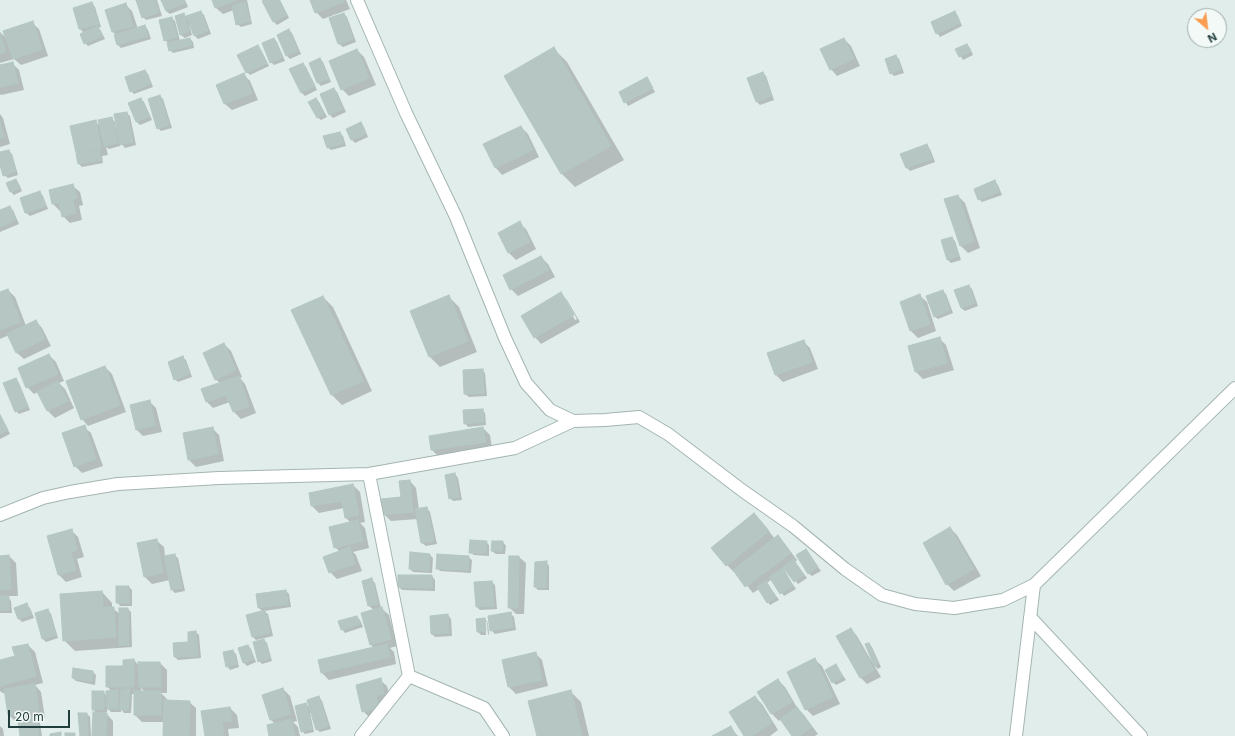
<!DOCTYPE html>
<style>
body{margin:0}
#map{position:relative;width:1235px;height:736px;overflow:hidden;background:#e1edea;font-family:Inter,sans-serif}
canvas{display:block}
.north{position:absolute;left:1187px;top:8px;width:40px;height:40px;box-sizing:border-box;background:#f2f9f7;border:1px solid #9eaeac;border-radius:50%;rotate:152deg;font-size:11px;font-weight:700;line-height:16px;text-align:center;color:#203e3c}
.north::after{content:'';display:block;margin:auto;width:14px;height:18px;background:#fa9d51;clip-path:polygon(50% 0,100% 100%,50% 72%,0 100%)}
.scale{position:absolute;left:8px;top:710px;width:62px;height:18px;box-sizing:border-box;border:2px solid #203e3c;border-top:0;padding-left:5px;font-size:12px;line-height:14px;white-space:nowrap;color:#203e3c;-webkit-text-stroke:3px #f2f9f7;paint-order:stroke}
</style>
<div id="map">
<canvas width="1235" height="736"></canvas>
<div class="north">N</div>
<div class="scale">20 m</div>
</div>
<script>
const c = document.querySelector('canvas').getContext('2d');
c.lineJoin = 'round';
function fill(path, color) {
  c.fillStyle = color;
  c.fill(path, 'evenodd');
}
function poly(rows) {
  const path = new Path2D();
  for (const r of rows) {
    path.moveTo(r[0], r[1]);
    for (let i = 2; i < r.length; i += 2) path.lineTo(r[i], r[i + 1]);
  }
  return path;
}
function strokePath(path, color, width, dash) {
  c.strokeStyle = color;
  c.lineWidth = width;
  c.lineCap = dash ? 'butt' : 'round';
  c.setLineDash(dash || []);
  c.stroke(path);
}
fill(poly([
 [137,0,157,0,162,16,146,20,143,17],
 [162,0,185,0,188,7,170,14,166,11],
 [213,0,247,0,252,24,241,27,237,24,234,10,223,14,216,8],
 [267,0,280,0,289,18,277,25,274,22,264,2],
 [312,0,346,0,350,9,323,19,316,12],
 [92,3,95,7,101,27,98,28,101,31,105,39,88,46,85,43,84,33,80,29,74,9],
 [125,4,132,11,138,29,145,26,148,30,151,39,121,48,118,45,116,35,113,32,107,10],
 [201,12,204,15,211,34,198,39,195,36,191,25,189,25,192,35,185,38,181,35,184,15,186,17],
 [954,12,958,16,962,26,940,37,937,33,932,23],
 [344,14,347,17,356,42,343,47,339,44,330,19],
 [172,18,175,21,180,41,190,39,193,42,194,48,173,53,170,50,168,43,165,40],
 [32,23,39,29,48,56,21,65,14,59,0,63,0,32,7,39],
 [288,30,292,33,301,54,290,59,287,56,278,35],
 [274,39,277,42,285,61,274,65,271,62],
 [844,39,851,46,860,66,837,76,831,69],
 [967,45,970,48,973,55,963,60,957,50],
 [258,47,261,50,269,66,250,75,247,72],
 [554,49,567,62,624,160,575,187,562,174,506,76],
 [357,50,364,57,376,85,349,96,342,89],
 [895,56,899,59,904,73,894,76,891,73],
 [320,59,323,62,331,82,321,86,318,83,310,63],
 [12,63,19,70,24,90,1,95,0,94,0,66],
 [303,64,306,67,317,90,305,96,302,93,290,70],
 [145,71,148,74,153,87,134,94,131,91],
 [763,73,766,76,774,100,760,105,756,101],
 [244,75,250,81,258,100,232,110,225,104],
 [647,78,655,92,628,106,620,92],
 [334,89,337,92,346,112,333,118,330,115],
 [160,96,163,99,172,128,161,131,158,128],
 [141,99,144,102,152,120,140,125,137,122],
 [316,99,319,102,327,117,321,120,317,117],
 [126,113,130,116,136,145,125,148,120,142,120,146,109,149,106,147,108,155,102,156,103,163,82,167,79,164,79,155,77,153,95,121,101,127,111,118,115,122,116,129,118,129],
 [0,114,3,118,10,144,0,147],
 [361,123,364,127,368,137,355,143,352,140,347,130],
 [521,127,528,134,539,157,502,175,496,168],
 [340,133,343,136,346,146,331,150,327,147],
 [927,145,930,149,935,162,910,171,907,168],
 [8,151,12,154,18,175,8,178,4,175,0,162,0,153],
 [16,180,19,184,22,191,14,195,11,192,7,184],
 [995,182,998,185,1002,195,982,202,979,199],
 [73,186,80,192,83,205,79,206,82,220,70,223,63,216,61,210,60,211,53,204,50,191],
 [39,192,43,196,48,209,30,216,26,213,21,199],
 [958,196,965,203,980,248,968,253,961,246,946,200],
 [9,207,13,210,19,224,0,232,0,211],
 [519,223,526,229,536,249,516,260,509,253,499,233],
 [952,238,955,241,961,260,951,263,948,260,942,241],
 [541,257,548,264,555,277,518,296,511,289],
 [969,286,972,289,978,306,965,311,961,308,956,291],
 [8,290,15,297,26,326,36,321,42,328,51,346,24,359,17,353,9,335,0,339,0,293],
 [942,291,946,294,953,313,938,319,934,316],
 [561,294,567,300,580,322,541,344,535,337],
 [564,300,566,300,577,319,575,320],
 [920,296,927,302,936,331,918,338,911,331,901,302],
 [323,297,333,307,372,391,342,405,332,395,293,311],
 [449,297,459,307,477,352,440,367,430,357,412,312],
 [939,338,946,345,954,370,923,379,916,372,909,347],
 [803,341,810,348,818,369,783,382,776,375,768,354],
 [224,344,231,351,242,377,240,378,245,384,256,413,241,419,234,412,230,402,213,408,207,402,220,383,215,379],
 [49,355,56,362,64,381,59,383,65,389,74,408,55,418,48,411,38,392,34,394,27,387],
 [182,357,186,360,192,377,178,382,175,379],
 [105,367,112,374,126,412,88,426,82,419],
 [482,370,485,373,487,396,469,397,465,394],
 [16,379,19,383,30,410,19,414,16,411],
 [150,402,156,408,162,432,143,436,136,429],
 [482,410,485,413,486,425,468,427,465,423],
 [0,414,10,434,0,439],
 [84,427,91,433,103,466,82,473,75,466],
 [212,428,219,435,224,461,196,467,189,460,184,434],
 [483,428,490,435,492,448,439,457,432,450,430,437],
 [455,474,458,478,462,500,453,501,450,498],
 [410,481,416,488,419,510,427,508,430,512,437,544,426,546,422,543,418,519,391,521,384,514,402,498],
 [353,485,360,492,365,522,360,523,365,528,369,548,353,552,356,555,362,571,337,579,330,572,340,552,335,547,351,523,346,518,344,508,319,513,312,506],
 [761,521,775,539,778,537,785,544,797,560,795,562,807,578,798,584,786,569,783,570,796,589,784,596,772,579,767,583,779,600,770,605,759,589,753,593,735,571,734,572,727,565],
 [950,528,957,535,981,576,954,591,947,584,924,543],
 [71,530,78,537,84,557,77,559,82,577,66,582,59,575,48,537],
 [157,541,164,547,165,557,174,555,178,558,185,591,175,593,172,590,170,580,152,584,145,577],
 [486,542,489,545,489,556,474,555,470,552],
 [503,542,506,546,505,554,496,554,492,551],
 [806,550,821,571,812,576,808,573],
 [430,555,433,558,432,573,413,572,410,569],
 [9,556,16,563,18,596,7,596,11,601,12,613,0,613,0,557],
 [468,557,472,560,471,573,440,571,437,568],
 [519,557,526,563,524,614,516,614,509,607],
 [546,562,549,566,549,590,538,590,535,587],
 [432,576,435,580,435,591,402,590,399,587],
 [371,579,375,583,381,608,389,615,397,646,390,648,394,652,396,664,329,680,322,673,374,648,371,645,374,610,369,606,363,582],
 [492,582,495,585,497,609,480,610,477,607],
 [129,587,132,590,132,606,120,606,117,602],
 [286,591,289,594,291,607,264,611,268,614,273,636,256,640,253,637,247,615,263,612,259,608,257,595],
 [102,592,112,603,112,608,120,614,128,609,131,612,132,647,75,651,64,640],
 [27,605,30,608,34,618,22,622,19,619],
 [48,610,51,614,58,638,46,642,43,639],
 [510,613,514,617,516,630,495,634,491,630],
 [448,615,451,619,452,636,435,637,432,634],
 [357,617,360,620,363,627,345,633,342,629],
 [485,619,488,623,489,634,488,635,487,622,485,622,486,635,481,635,478,632,477,620],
 [851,629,857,636,872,662,873,661,869,644,872,647,881,667,878,669,874,665,881,677,867,684,860,677],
 [196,632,199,635,201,658,178,660,175,657,190,642],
 [264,640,267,643,272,661,262,664,259,661],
 [28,645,35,652,43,683,35,685,41,692,45,718,36,719,40,723,42,736,21,736,20,721,16,722,9,715,6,693,3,693,0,691,0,661,16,657],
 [248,646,251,649,256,662,247,666,244,663,239,649],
 [233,651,236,654,239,667,230,670,227,666],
 [535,653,542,660,548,686,516,694,509,687],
 [134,660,139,666,160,663,167,670,167,693,161,693,167,699,167,701,189,702,196,708,196,736,164,736,164,722,142,722,135,715,135,694,132,694,131,713,124,713,121,709,121,712,111,712,107,708,107,712,105,712,113,721,113,736,93,736,97,714,93,709,103,692,107,696,112,692,107,686,124,667,124,661],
 [141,688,145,692,141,692],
 [815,660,822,666,840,704,813,716,806,709],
 [836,665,846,680,836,685,833,682],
 [93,672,96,675,95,685,76,681,73,678],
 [380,680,387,686,391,701,370,718,363,711],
 [778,680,785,687,798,709,804,715,818,734,815,736,793,736,781,719,779,721,772,714,758,692],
 [283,689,290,696,297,721,293,722,298,727,300,736,270,736,275,724,271,720,264,695],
 [570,691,581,702,589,736,538,736],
 [319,697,322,701,331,729,320,732,316,729,312,712,310,713,314,732,305,734,302,731,306,704,311,709],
 [755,697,762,704,778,730,770,736,745,736],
 [230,708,237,715,239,728,228,729,229,736,206,736],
 [87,714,90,717,91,736,81,736],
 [0,726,3,729,4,736,0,736],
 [731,728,738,736,714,736]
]), '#0003');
const building = poly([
 [136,0,155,0,159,12,142,18,136,0],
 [161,0,184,0,185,3,166,11,161,0],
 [212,0,238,0,215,8,212,0],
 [265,0,279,0,287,15,273,22,262,1,265,0],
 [310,0,343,0,344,2,315,13,310,0],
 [92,2,99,24,79,29,73,8,92,2],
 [245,2,250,21,236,25,232,6,245,2],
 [126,3,133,26,112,32,105,10,126,3],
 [201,11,208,31,194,36,186,16,201,11],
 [955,11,960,23,936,34,931,22,955,11],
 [184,13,189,32,180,35,175,16,184,13],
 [344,13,353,39,338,44,329,18,344,13],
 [172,17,177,37,164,41,159,20,172,17],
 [33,21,42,49,13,59,3,31,33,21],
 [145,25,148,36,117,45,114,35,145,25],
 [98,26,102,36,84,44,80,34,98,26],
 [289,29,298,51,286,56,277,35,289,29],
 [0,33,6,52,0,54,0,33],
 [190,38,192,45,169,51,167,43,190,38],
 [274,38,283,57,270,63,262,43,274,38],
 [844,38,854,59,830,70,820,49,844,38],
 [967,44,971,52,959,57,955,49,967,44],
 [258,45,267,63,246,73,237,55,258,45],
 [554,47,611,146,561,174,504,76,554,47],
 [357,49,369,78,341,90,329,61,357,49],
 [896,55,901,69,890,74,885,59,896,55],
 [320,58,329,79,317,83,309,63,320,58],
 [13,62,18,83,0,87,0,65,13,62],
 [303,63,315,86,301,93,289,69,303,63],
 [145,70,151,84,130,92,125,77,145,70],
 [763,72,772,96,756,102,747,78,763,72],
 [244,73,252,93,224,104,216,85,244,73],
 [647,77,653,88,624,103,619,92,647,77],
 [334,88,343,109,329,115,320,94,334,88],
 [160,95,169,125,157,129,148,99,160,95],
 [141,98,149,117,136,122,128,103,141,98],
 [316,98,324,114,317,118,308,102,316,98],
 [127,112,133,142,120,145,114,114,127,112],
 [112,117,118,143,104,146,98,120,112,117],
 [96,120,101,148,76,153,70,126,96,120],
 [0,122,4,137,0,138,0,122],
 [361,122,366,134,351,140,346,129,361,122],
 [521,126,533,150,495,168,483,144,521,126],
 [340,132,344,143,327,148,323,136,340,132],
 [927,144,932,159,906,168,900,154,927,144],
 [9,150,16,171,3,176,0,165,0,152,9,150],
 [99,150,101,160,78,164,76,154,99,150],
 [16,179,20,188,10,192,6,183,16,179],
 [995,180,999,192,978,200,974,189,995,180],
 [73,184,77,198,73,199,76,213,62,217,59,203,52,204,49,190,73,184],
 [40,191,46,206,25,213,20,198,40,191],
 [958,195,974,241,960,246,944,199,958,195],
 [10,206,16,220,0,227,0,210,10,206],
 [520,221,530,242,508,253,498,233,520,221],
 [952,237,959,256,947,260,941,240,952,237],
 [541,256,549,270,510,290,503,275,541,256],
 [969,285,975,303,961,308,954,290,969,285],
 [8,289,21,322,0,330,0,292,8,289],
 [943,290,950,310,934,317,926,296,943,290],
 [561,292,574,315,534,338,521,316,561,292],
 [920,294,930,324,910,331,900,302,920,294],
 [449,295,468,341,429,357,410,311,449,295],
 [323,296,363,381,331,395,291,310,323,296],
 [36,320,45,339,16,353,7,334,36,320],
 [940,337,947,363,915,372,908,346,940,337],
 [804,340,812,362,775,375,767,353,804,340],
 [224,343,236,370,215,380,203,353,224,343],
 [49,354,58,374,26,388,18,368,49,354],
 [183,356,189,374,174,380,168,362,183,356],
 [105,366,120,405,81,420,66,381,105,366],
 [483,369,484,393,464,394,463,370,483,369],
 [239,376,249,406,233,412,226,395,206,402,201,389,239,376],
 [16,378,28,406,15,412,3,383,16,378],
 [58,381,68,401,47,411,37,392,58,381],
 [150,400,155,425,136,430,130,405,150,400],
 [483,409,484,422,464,424,463,410,483,409],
 [0,415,8,430,0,434,0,415],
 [85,425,96,459,74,467,62,433,85,425],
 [213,427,218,454,188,460,183,433,213,427],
 [483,427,486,442,431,450,429,436,483,427],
 [455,473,459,497,449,499,445,475,455,473],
 [410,480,413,512,383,515,381,499,401,497,399,481,410,480],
 [353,484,359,515,345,518,342,501,311,506,309,493,353,484],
 [427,507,434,541,421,543,415,509,427,507],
 [754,513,769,531,726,566,711,548,754,513],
 [358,520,363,541,334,548,329,527,358,520],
 [950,527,974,569,946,585,923,543,950,527],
 [72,529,77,550,71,552,76,570,58,575,47,536,72,529],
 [778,535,791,553,745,587,733,570,778,535],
 [157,539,163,573,144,577,137,543,157,539],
 [470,540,487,541,486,553,469,553,470,540],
 [492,541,503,541,502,551,491,551,492,541],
 [350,547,355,564,329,573,323,557,350,547],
 [806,549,818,567,808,574,796,555,806,549],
 [410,552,430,554,429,571,409,569,410,552],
 [175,554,182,588,171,590,164,556,175,554],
 [437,554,469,556,468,570,436,569,437,554],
 [9,555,11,589,0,590,0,556,9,555],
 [509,556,519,556,518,608,508,608,509,556],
 [793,559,804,575,794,582,783,567,793,559],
 [547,561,546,588,534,587,535,562,547,561],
 [783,568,793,586,780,594,769,577,783,568],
 [398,575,432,575,432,588,398,587,398,575],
 [372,578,378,604,368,606,362,581,372,578],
 [492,581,494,606,476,607,474,582,492,581],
 [766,581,776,597,767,603,757,587,766,581],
 [116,586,129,586,129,603,116,603,116,586],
 [286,590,288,604,258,608,256,594,286,590],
 [102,591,103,607,114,607,116,637,63,641,60,594,102,591],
 [0,596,9,596,9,610,0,610,0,596],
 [27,603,31,615,18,619,14,608,27,603],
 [382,607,391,639,370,645,361,613,382,607],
 [119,608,128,608,129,645,119,645,119,608],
 [48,609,56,635,42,639,35,613,48,609],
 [265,610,270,633,252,637,246,615,265,610],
 [511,612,513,627,490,631,488,616,511,612],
 [448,614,449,633,431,634,430,616,448,614],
 [357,616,360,624,341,630,338,621,357,616],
 [485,618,486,631,477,632,476,619,485,618],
 [851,628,874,670,860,678,836,636,851,628],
 [196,631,198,656,174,657,173,643,188,642,188,632,196,631],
 [264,639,270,658,258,662,253,642,264,639],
 [869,643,878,664,874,666,865,644,869,643],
 [28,644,36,676,0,686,0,660,15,656,12,647,28,644],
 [387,644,390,657,321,673,318,660,387,644],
 [248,645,254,659,243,663,238,648,248,645],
 [233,650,237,664,226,667,223,652,233,650],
 [536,652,542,680,508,687,502,660,536,652],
 [815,658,833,697,805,710,787,672,815,658],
 [134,659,134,687,106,687,106,666,123,666,123,660,134,659],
 [138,662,160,662,161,687,139,687,138,662],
 [836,664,843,677,832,683,825,670,836,664],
 [73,668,93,671,92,682,72,678,73,668],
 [381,678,384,694,376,696,379,707,362,712,356,685,381,678],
 [778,679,792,702,771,714,757,692,778,679],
 [35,684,39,711,8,715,4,689,35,684],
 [283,688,291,714,270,720,262,695,283,688],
 [121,689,130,689,128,710,120,710,121,689],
 [118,690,118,709,107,709,106,691,118,690],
 [571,690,582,736,537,736,528,701,571,690],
 [92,691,104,691,104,709,92,710,92,691],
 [134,691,161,691,161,715,134,715,134,691],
 [319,696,328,726,316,730,307,700,319,696],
 [755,696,772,723,752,736,744,736,729,712,755,696],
 [164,700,190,701,189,736,163,736,164,700],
 [306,703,312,729,301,732,295,706,306,703],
 [230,707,232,721,222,722,224,736,205,736,201,711,230,707],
 [797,707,812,727,799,736,792,736,780,719,797,707],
 [93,712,107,713,106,736,92,736,93,712],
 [78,713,87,713,88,736,80,736,78,713],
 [37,718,39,736,20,736,18,721,37,718],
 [291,719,295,736,269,736,267,725,291,719],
 [731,726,736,736,712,736,731,726],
 [61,732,61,736,50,736,50,734,61,732],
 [65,733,75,733,75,736,65,736,65,733]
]);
fill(building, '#b6c7c3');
strokePath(building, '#b3c7c2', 1);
const minor = poly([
 [357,0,406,113,456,217,505,338,526,383,550,410,573,421,605,420,639,417,668,434,743,491,793,526,845,569,882,595,915,604,954,608,1003,600,1034,585,1235,388],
 [0,515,43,498,70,492,118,484,219,478,369,474,515,448,573,421],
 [1030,617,1141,736],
 [409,676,484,708,503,736],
 [361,736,409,676,369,474],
 [1016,736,1034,585]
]);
strokePath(minor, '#a3b5b2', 14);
strokePath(minor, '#fff', 12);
</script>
